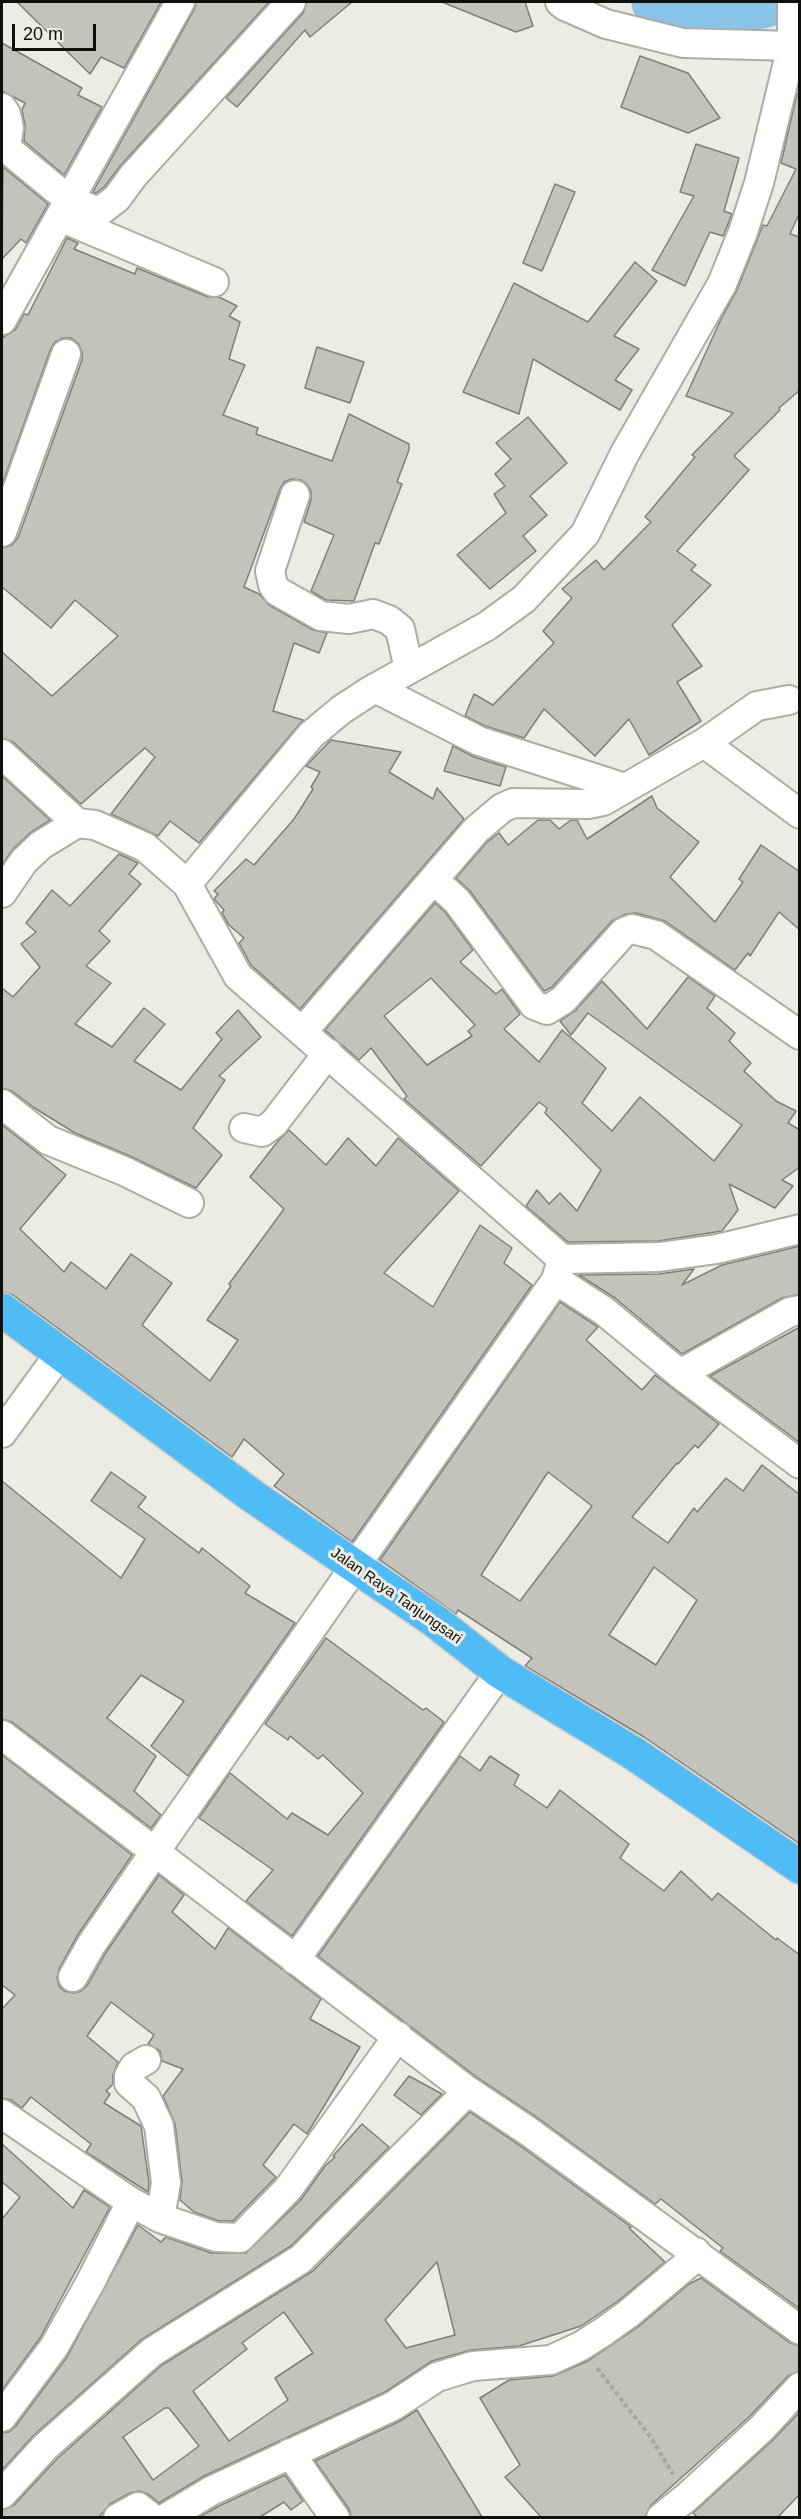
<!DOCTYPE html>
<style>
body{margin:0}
#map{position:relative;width:801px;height:2519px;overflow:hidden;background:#ecece5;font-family:Arial,sans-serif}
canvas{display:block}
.frame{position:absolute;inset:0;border:3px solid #0f0f0c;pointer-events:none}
.scale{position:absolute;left:12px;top:24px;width:84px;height:27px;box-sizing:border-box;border:3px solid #0f0f0c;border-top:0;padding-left:8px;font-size:18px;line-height:21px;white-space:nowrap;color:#0f0f0c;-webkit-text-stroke:4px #ecece5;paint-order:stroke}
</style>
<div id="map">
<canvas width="801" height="2519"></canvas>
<div class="frame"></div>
<div class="scale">20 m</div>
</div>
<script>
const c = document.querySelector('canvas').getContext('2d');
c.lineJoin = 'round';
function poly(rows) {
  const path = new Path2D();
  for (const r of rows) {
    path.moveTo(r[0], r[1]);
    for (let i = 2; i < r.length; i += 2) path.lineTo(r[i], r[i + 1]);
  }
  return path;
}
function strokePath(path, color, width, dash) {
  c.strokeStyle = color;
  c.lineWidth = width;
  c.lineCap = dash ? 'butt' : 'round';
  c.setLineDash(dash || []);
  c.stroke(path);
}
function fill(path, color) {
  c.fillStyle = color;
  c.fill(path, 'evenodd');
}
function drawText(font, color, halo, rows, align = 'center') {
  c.font = font + ' Arial,sans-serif';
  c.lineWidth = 6;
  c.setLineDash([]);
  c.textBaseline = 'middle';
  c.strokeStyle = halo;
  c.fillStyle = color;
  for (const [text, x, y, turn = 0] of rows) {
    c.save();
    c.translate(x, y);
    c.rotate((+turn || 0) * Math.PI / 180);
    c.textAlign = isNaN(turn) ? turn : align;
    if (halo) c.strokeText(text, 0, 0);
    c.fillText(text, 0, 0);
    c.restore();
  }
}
strokePath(poly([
 [657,2,737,9,766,2]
]), '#89c5e9', 51);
const building = poly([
 [17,2,161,2,124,68,101,57,90,74,17,2],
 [196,2,269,2,121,165,105,186,96,193,93,192,194,10,196,2],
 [307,2,352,2,310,37,305,30,237,107,226,98,303,13,307,2],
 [442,2,525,2,533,26,516,32,442,2],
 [2,43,82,88,78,95,102,107,64,175,24,141,25,125,22,110,25,103,2,91,2,43],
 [640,56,688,73,720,118,688,133,621,107,640,56],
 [797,94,800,94,800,212,790,234,800,237,800,390,779,408,780,410,734,456,749,470,677,551,696,565,691,570,711,585,672,625,702,666,677,682,701,721,649,755,629,719,595,756,544,709,524,738,485,726,465,716,474,694,493,705,554,643,543,631,572,598,562,589,596,560,604,570,651,522,645,517,695,457,692,455,733,413,686,396,721,319,737,290,763,225,767,226,796,169,781,163,797,94],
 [696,144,739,158,724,211,732,214,723,236,710,232,685,286,652,270,694,196,680,192,696,144],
 [3,167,48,204,26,243,21,239,2,259,3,167],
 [555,184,575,192,542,271,523,263,555,184],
 [67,238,78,243,74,249,135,274,137,268,208,297,219,297,237,306,229,316,240,322,229,359,245,365,223,415,258,428,256,434,332,461,349,414,409,444,409,450,397,482,402,484,379,544,375,543,354,601,326,600,311,591,334,535,304,522,311,500,311,491,307,484,301,480,292,479,284,482,280,489,244,587,259,594,269,605,313,630,327,633,319,653,294,643,273,711,303,720,199,843,170,821,158,836,111,814,155,757,145,748,81,804,13,742,2,738,2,652,52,696,118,636,75,600,51,628,2,587,2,548,12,545,18,538,82,360,82,352,78,343,71,338,63,338,55,342,51,348,2,485,2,338,16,329,24,314,28,315,67,238],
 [635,262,657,281,614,336,639,349,615,380,632,390,620,410,533,359,519,414,463,392,514,283,588,322,635,262],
 [317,347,364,362,350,403,305,388,317,347],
 [528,417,567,463,530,496,547,515,523,536,536,551,490,589,457,555,506,513,494,494,505,486,495,474,511,459,496,443,528,417],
 [331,740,401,752,389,772,433,799,437,788,464,819,300,1009,251,965,239,943,244,938,229,925,222,913,224,910,214,899,218,894,214,891,246,859,254,865,294,819,313,789,311,787,320,772,306,766,331,740],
 [453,746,474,757,506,767,500,786,444,771,453,746],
 [2,776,50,820,30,833,13,849,2,865,2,776],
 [652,796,657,808,699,842,670,877,715,922,743,882,739,879,761,845,800,872,800,930,779,912,750,956,748,953,735,970,665,921,636,913,626,914,612,921,552,987,544,991,470,891,456,878,487,842,499,833,508,845,538,820,550,820,559,829,571,820,577,820,587,839,652,796],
 [119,854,138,863,129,874,141,884,99,931,110,941,86,966,111,983,75,1024,112,1047,144,1008,165,1024,134,1061,181,1090,222,1039,216,1033,238,1010,261,1037,219,1076,225,1080,193,1128,222,1155,196,1188,130,1156,75,1133,33,1107,12,1091,2,1088,2,988,13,997,40,967,21,944,36,932,26,923,52,890,70,906,119,854],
 [435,903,445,912,473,950,460,962,496,994,502,989,520,1014,504,1029,539,1062,562,1030,606,1068,582,1103,612,1131,640,1097,714,1161,742,1125,588,1013,571,1035,560,1021,575,1011,602,981,647,1029,688,977,715,996,707,1008,735,1033,729,1041,751,1063,744,1071,776,1101,796,1111,788,1123,800,1130,800,1167,782,1180,793,1186,775,1208,729,1184,738,1210,722,1231,658,1241,568,1242,526,1206,537,1190,549,1204,560,1193,577,1211,601,1170,545,1113,547,1108,539,1102,481,1166,404,1099,407,1096,371,1048,359,1060,325,1030,435,903],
 [431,978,475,1025,468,1031,472,1036,427,1065,384,1016,431,978],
 [2,1125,66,1175,20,1229,64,1272,71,1262,106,1289,131,1254,172,1283,142,1325,210,1381,238,1340,207,1320,231,1286,229,1284,284,1209,250,1177,278,1141,289,1130,326,1165,348,1138,376,1166,398,1138,459,1191,384,1273,433,1307,480,1225,512,1248,504,1263,532,1285,352,1542,274,1486,284,1474,244,1439,232,1457,13,1295,2,1292,2,1125],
 [800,1246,800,1294,782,1298,682,1354,615,1298,579,1275,659,1274,694,1269,682,1285,722,1265,800,1246],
 [560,1302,598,1327,586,1340,642,1390,655,1375,719,1424,698,1448,695,1445,678,1464,677,1463,632,1517,668,1543,694,1508,697,1512,726,1478,743,1491,762,1465,800,1495,800,1844,644,1737,525,1666,532,1658,458,1610,456,1614,380,1560,560,1302],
 [548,1472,592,1506,520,1601,481,1575,548,1472],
 [654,1567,697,1600,656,1665,609,1635,654,1567],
 [800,1327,800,1441,799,1442,710,1376,800,1327],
 [111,1472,146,1497,138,1507,199,1553,202,1548,250,1586,245,1593,295,1623,188,1776,151,1746,184,1701,141,1675,107,1718,156,1756,134,1791,161,1815,151,1828,12,1722,2,1719,2,1481,121,1578,145,1539,91,1501,111,1472],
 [326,1638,423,1710,426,1708,444,1722,292,1936,246,1901,273,1870,199,1818,230,1773,287,1819,292,1813,328,1835,363,1793,323,1755,318,1759,290,1736,288,1740,265,1724,326,1638],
 [2,1755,132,1855,77,1936,59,1969,57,1978,59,1986,64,1991,74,1993,81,1991,87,1986,105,1954,159,1875,184,1895,172,1912,215,1949,228,1928,321,1999,310,2019,360,2047,307,2134,294,2124,263,2165,276,2177,233,2221,219,2221,194,2212,180,2200,182,2181,175,2124,163,2096,183,2069,162,2061,160,2051,148,2044,154,2035,111,2002,87,2036,118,2062,113,2075,113,2084,106,2091,110,2094,104,2103,141,2126,149,2183,148,2192,86,2152,91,2144,31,2097,22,2108,11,2100,2,2098,2,2009,15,1995,2,1985,2,1755],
 [460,1756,480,1771,490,1756,519,1775,514,1785,547,1808,560,1790,629,1844,620,1858,664,1891,681,1871,712,1900,718,1893,776,1940,777,1938,800,1955,800,2309,720,2251,723,2248,661,2199,655,2204,538,2118,478,2078,318,1956,460,1756],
 [409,2076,442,2094,421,2115,394,2095,409,2076],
 [470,2112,519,2145,631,2227,629,2228,665,2262,618,2301,581,2326,519,2346,471,2350,432,2361,385,2392,204,2476,159,2503,148,2494,139,2491,130,2493,110,2504,99,2517,2,2517,2,2510,14,2505,57,2459,162,2365,313,2271,470,2112],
 [437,2262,455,2335,406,2348,385,2320,437,2262],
 [284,2312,313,2353,275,2378,288,2400,229,2441,193,2391,247,2349,242,2343,284,2312],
 [165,2408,169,2408,199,2446,153,2480,123,2437,165,2408],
 [362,2124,389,2147,291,2246,141,2340,34,2435,2,2470,2,2433,9,2432,15,2427,67,2357,138,2225,161,2242,166,2237,211,2253,246,2253,300,2201,325,2166,335,2157,333,2156,362,2124],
 [2,2144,73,2208,84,2190,110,2207,40,2338,2,2390,2,2219,20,2197,2,2182,2,2144],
 [701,2278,790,2343,800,2346,800,2371,788,2376,749,2417,651,2505,645,2517,541,2517,505,2477,520,2465,480,2398,509,2380,553,2376,588,2361,638,2327,689,2284,701,2278],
 [417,2410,482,2517,351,2517,349,2509,315,2461,400,2421,417,2410],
 [800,2412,800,2494,778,2517,697,2517,693,2513,772,2441,800,2412],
 [285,2475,303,2501,291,2510,284,2502,260,2517,199,2517,219,2506,285,2475]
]);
fill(building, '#c3c2bb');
strokePath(building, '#808079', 1.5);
const minor = poly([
 [560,2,565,6,606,24,683,43,792,46],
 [2,108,6,114,9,128,6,148,69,200,99,212,117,198,133,176,291,2],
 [60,217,214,282],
 [2,320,180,2],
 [295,495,270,571,273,585,277,591,321,616,349,619,373,614,389,620,400,629,409,669],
 [2,532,66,354],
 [375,688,479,741,625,788],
 [704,743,757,706,789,700],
 [2,754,77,823],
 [434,880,457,901,534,1005,547,1010,563,1000,624,932,632,929,656,935,800,1035],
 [187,884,238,976,562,1259,556,1280,604,1311,680,1374,800,1464],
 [2,893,24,861,41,845,77,823,95,825,145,847,187,884,311,735,341,710,370,691,487,626,524,599,585,534,625,453,722,284,743,232,759,183,792,46,792,2],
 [303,1031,476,830,502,808,513,803,588,804,603,801,704,743,800,814],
 [2,1104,48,1140,124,1171,189,1203],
 [244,1128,262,1132,274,1123,328,1053],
 [562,1259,659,1257,717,1249,800,1229],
 [680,1374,790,1312,800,1310],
 [2,1433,61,1352],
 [2,1735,468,2091,528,2131,800,2330],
 [295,1960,500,1672],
 [73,1977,91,1945,154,1853,556,1280],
 [146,2060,134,2067,129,2076,129,2083,146,2098,159,2126,166,2183,160,2218],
 [2,2114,131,2202],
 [2,2417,54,2347,90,2283,131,2202,160,2218,216,2237,240,2238,288,2189,398,2036],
 [290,2453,335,2518],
 [2,2494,45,2447,152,2352,301,2259,468,2091],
 [118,2518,138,2507,152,2518],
 [166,2518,211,2491,393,2406,437,2377,473,2366,551,2360,581,2346,603,2332,628,2314,690,2262,696,2252],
 [661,2518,687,2497,761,2429,800,2387]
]);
const highway = poly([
 [2,1310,251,1495,435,1621,500,1672,633,1753,800,1867]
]);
strokePath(minor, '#adada6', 32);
strokePath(highway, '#cacaca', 36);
strokePath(poly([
 [597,2368,649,2435,673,2474]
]), '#a8a8a2', 4, [4.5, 3]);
strokePath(minor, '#fff', 28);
strokePath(highway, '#50bcf6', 33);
drawText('15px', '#0f0f0c', '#ecece5', [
 ["Jalan Raya Tanjungsari",396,1596,35]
]);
</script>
